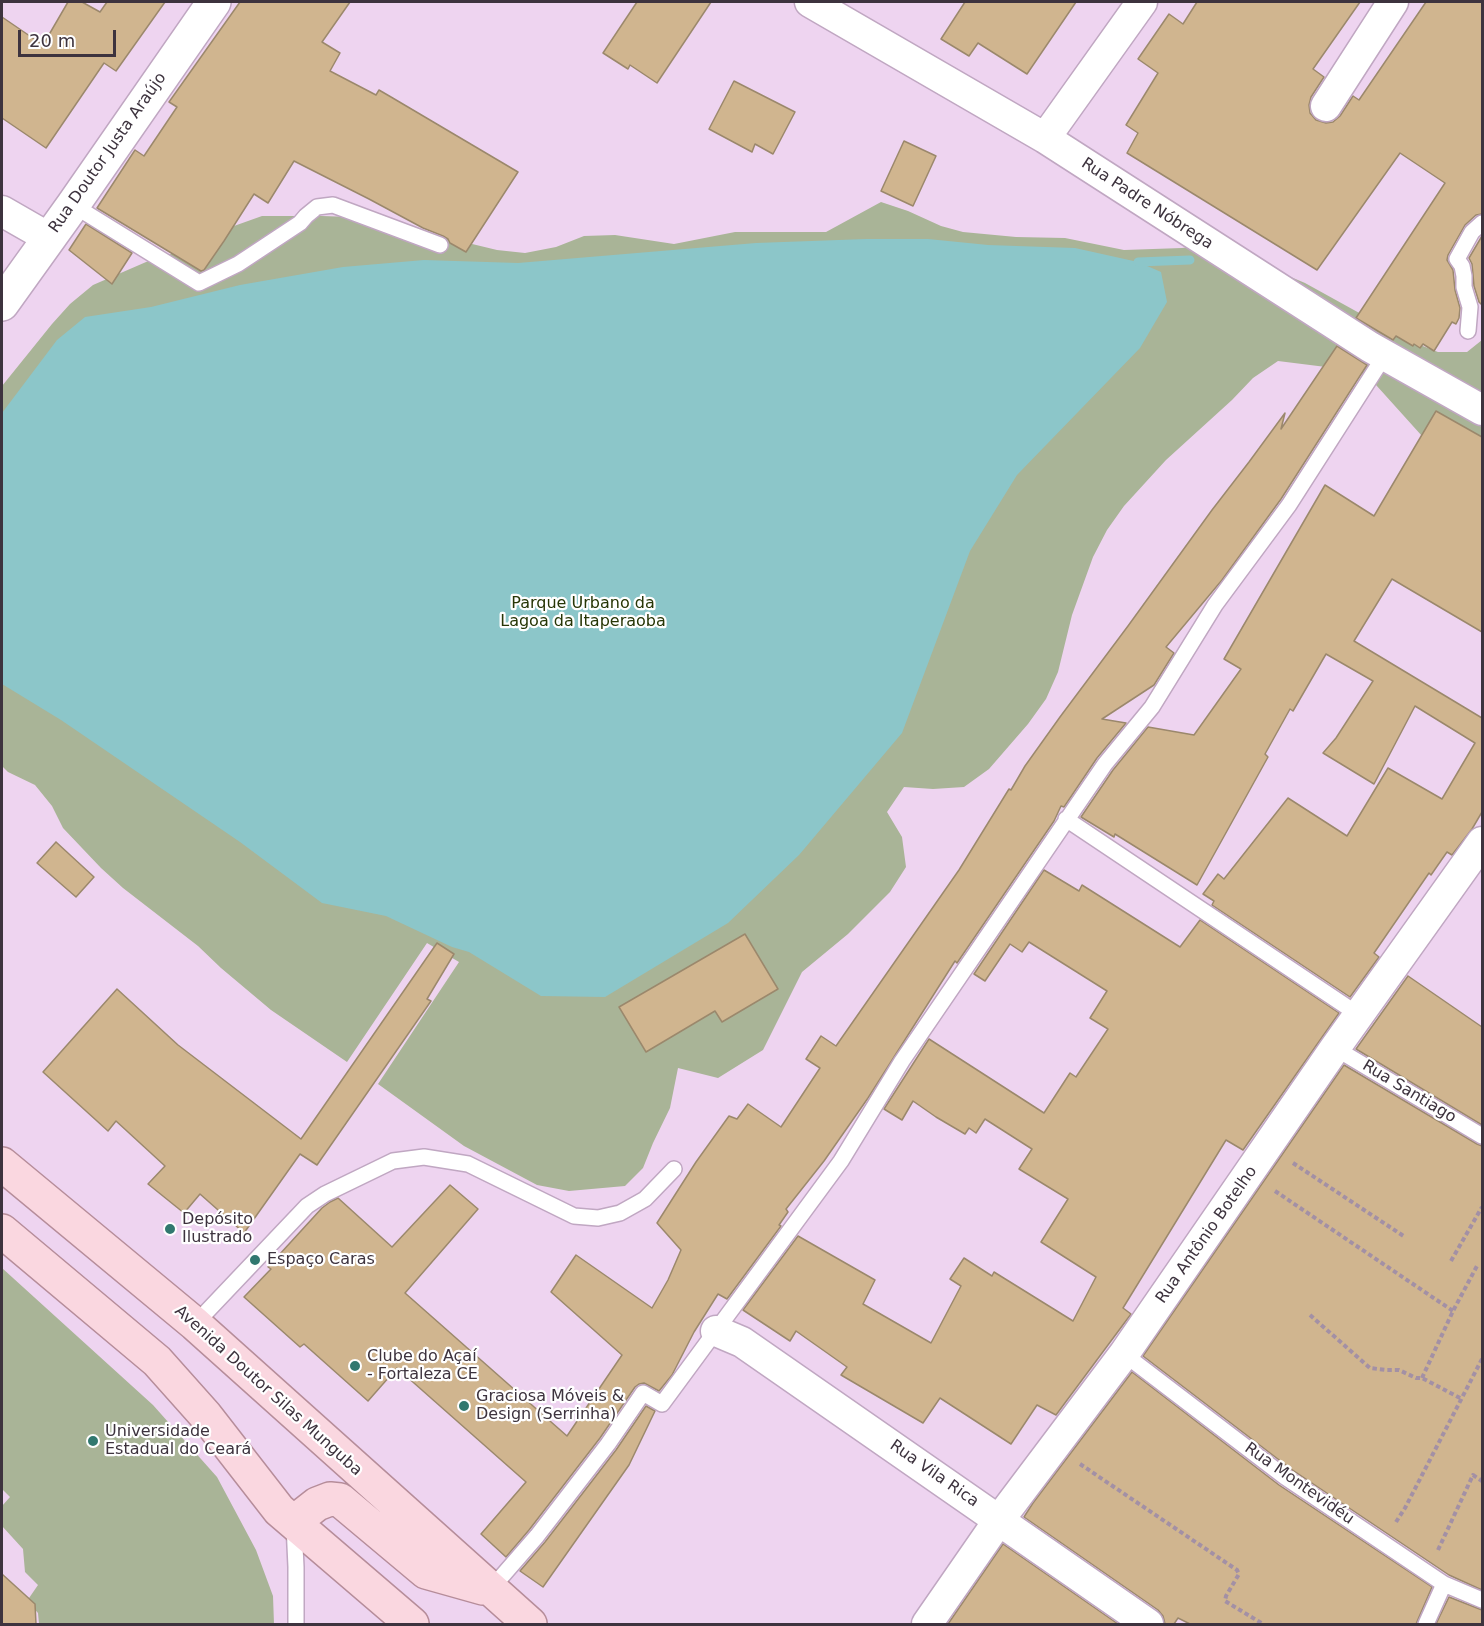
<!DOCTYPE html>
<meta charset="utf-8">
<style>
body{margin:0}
#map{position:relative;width:1484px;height:1626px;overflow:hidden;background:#eed4f0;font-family:"DejaVu Sans",sans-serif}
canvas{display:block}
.frame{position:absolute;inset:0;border:3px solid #3d333e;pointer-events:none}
.scale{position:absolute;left:18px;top:30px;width:98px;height:27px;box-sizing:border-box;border:3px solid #3d333e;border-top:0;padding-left:8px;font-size:18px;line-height:21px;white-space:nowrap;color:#3d333e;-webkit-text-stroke:4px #fff;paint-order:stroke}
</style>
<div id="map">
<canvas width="1484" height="1626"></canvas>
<div class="frame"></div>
<div class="scale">20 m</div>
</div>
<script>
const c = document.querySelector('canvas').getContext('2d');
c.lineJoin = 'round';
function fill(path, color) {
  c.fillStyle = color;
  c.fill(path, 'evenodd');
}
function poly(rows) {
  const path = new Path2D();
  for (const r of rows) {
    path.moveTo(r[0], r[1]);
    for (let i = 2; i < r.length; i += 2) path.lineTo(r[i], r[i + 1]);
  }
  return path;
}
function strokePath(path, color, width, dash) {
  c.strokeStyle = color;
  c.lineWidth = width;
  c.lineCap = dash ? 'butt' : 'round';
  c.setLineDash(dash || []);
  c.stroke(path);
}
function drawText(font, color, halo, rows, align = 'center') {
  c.font = font + ' "DejaVu Sans",sans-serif';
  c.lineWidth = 4.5;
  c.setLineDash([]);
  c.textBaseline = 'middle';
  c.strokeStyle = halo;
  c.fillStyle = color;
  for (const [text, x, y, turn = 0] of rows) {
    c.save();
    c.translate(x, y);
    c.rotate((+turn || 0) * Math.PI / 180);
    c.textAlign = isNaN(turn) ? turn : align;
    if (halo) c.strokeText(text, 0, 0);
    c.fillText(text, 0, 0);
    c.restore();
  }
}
fill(poly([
 [881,202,908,211,941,226,963,232,1016,237,1065,238,1124,250,1182,248,1197,246,1248,259,1305,283,1410,341,1438,352,1467,352,1482,340,1482,461,1440,456,1367,375,1342,369,1278,361,1253,378,1232,400,1166,460,1124,506,1107,530,1093,557,1072,615,1058,672,1046,699,1028,724,989,769,964,787,933,789,904,787,887,812,902,837,906,867,890,892,848,934,802,972,763,1050,718,1078,678,1068,670,1108,653,1143,643,1168,625,1186,569,1191,537,1185,464,1146,378,1084,459,962,427,943,347,1062,271,1010,221,968,198,946,123,888,101,868,63,828,52,806,35,785,8,772,2,766,2,386,52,324,70,304,93,285,153,259,189,249,234,226,262,216,322,216,351,217,381,222,497,250,525,253,556,247,584,236,615,235,674,244,735,232,826,232],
 [2,1268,153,1405,217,1477,256,1550,273,1596,274,1624,39,1624,38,1613,27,1601,38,1585,25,1572,23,1549,2,1526,2,1506,10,1497,2,1489]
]), '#a9b497');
fill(poly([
 [866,239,928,239,988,245,1075,248,1138,262,1161,272,1167,302,1140,348,1017,475,970,551,902,733,799,855,728,923,605,997,541,996,469,952,452,947,386,916,322,903,240,842,61,720,2,684,2,413,57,340,85,317,151,307,240,285,343,267,424,260,518,263,756,243]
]), '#8cc6c9');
strokePath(poly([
 [1138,262,1190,260]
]), '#8cc6c9', 9);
const building = poly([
 [68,2,82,2,100,12,107,2,165,2,116,71,104,63,46,148,2,118,2,17,43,45,68,2],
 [240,2,350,2,322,42,340,53,330,71,376,95,379,90,391,97,518,172,466,252,450,243,448,239,443,236,423,228,369,199,294,161,268,203,254,194,224,241,204,270,201,271,97,208,135,150,144,156,177,107,169,102,240,2],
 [637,2,711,2,657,83,630,65,628,69,603,53,637,2],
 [965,2,1076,2,1027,74,978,43,969,56,941,39,965,2],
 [1197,2,1360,2,1313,69,1324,77,1311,97,1309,105,1310,113,1316,120,1326,123,1333,122,1340,116,1353,96,1359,100,1426,2,1482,2,1482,214,1476,215,1465,225,1448,255,1447,260,1453,270,1455,290,1460,308,1459,318,1456,324,1452,322,1434,351,1423,344,1420,348,1414,344,1413,346,1396,336,1393,340,1356,318,1445,183,1400,153,1317,270,1127,153,1138,133,1126,125,1158,73,1138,59,1169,14,1183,24,1197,2],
 [734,81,795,112,773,154,755,144,752,152,709,129,734,81],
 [904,141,936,156,913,206,881,191,904,141],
 [86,224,132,253,112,284,69,250,86,224],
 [1482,236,1482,305,1479,302,1474,286,1472,264,1469,258,1482,236],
 [1337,346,1367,365,1281,499,1222,580,1166,647,1174,653,1154,685,1102,719,1126,723,1097,758,1064,807,1061,806,1054,821,957,963,955,961,868,1098,824,1161,786,1209,788,1212,779,1225,781,1226,727,1299,718,1294,694,1332,672,1375,659,1391,644,1383,639,1384,635,1387,600,1438,529,1530,506,1557,481,1534,526,1482,397,1368,368,1401,304,1344,300,1347,244,1297,271,1269,268,1267,322,1208,330,1202,338,1198,392,1247,450,1185,478,1209,405,1293,567,1436,622,1355,551,1292,576,1255,652,1308,668,1280,681,1250,657,1223,696,1162,729,1116,737,1119,748,1104,781,1127,820,1068,806,1059,821,1036,836,1046,959,870,1009,789,1011,790,1025,766,1060,717,1128,626,1212,510,1249,462,1285,413,1281,429,1337,346],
 [1436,411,1482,437,1482,632,1392,579,1354,641,1482,718,1482,812,1472,829,1452,855,1447,852,1431,875,1429,873,1374,953,1379,957,1350,997,1212,905,1214,901,1203,894,1218,874,1224,879,1288,798,1347,836,1388,768,1442,799,1475,743,1415,706,1374,784,1323,753,1336,738,1373,681,1326,654,1293,711,1290,709,1265,754,1268,757,1197,885,1115,834,1114,837,1081,817,1113,770,1148,727,1194,735,1241,669,1224,659,1325,485,1374,516,1436,411],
 [56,842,94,877,76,897,37,863,56,842],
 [1044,870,1079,891,1082,885,1180,947,1200,920,1339,1013,1243,1150,1226,1140,1123,1308,1131,1314,1056,1415,1037,1405,1011,1444,940,1398,923,1423,841,1375,847,1367,796,1331,790,1341,743,1310,798,1236,875,1280,863,1304,931,1343,961,1286,950,1279,964,1258,992,1276,994,1272,1073,1321,1096,1277,1041,1242,1068,1199,1019,1169,1032,1149,985,1119,976,1133,969,1128,965,1134,936,1117,913,1101,902,1120,884,1109,929,1039,1044,1113,1070,1073,1076,1077,1108,1029,1090,1018,1107,991,1029,942,1022,952,1010,944,985,981,974,974,1044,870],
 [745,934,778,989,722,1022,715,1011,646,1052,619,1007,745,934],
 [437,943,454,954,427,999,431,1001,317,1165,300,1154,244,1233,200,1194,184,1213,148,1184,165,1166,116,1121,108,1131,43,1072,117,989,178,1045,301,1139,437,943],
 [1408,976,1482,1027,1482,1125,1356,1049,1408,976],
 [1344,1065,1477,1144,1482,1146,1482,1590,1449,1575,1291,1469,1143,1356,1344,1065],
 [1132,1372,1279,1485,1432,1587,1416,1624,1190,1624,1178,1618,1174,1624,1165,1624,1163,1616,1158,1610,1024,1517,1033,1503,1132,1372],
 [646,1406,655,1411,629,1465,543,1587,520,1571,545,1542,616,1450,646,1406],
 [1003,1544,1118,1624,948,1624,1003,1544],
 [2,1574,35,1604,36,1624,2,1624,2,1574],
 [1449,1597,1482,1610,1482,1624,1436,1624,1449,1597]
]);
fill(building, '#d0b58f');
strokePath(building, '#9b886c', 1.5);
const lane = poly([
 [73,205,199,283,238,264,300,223,306,216,317,207,333,205,440,245],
 [1468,331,1470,307,1464,287,1464,276,1462,266,1457,259,1472,232,1482,223],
 [1066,819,1359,1015],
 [1335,1048,1482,1136],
 [195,1324,307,1206,325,1194,393,1161,424,1157,468,1164,574,1216,598,1218,620,1213,645,1199,674,1169],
 [1124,1354,1285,1477,1444,1584,1482,1600],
 [294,1525,296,1567,296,1624],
 [490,1590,537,1536,608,1444,643,1393,662,1404,841,1161,902,1061,1105,764,1152,707,1215,605,1289,505,1385,355],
 [1426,1624,1444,1584]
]);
const street = poly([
 [810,2,1045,138,1370,347,1482,410],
 [1326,106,1393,2],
 [1045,138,1142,2],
 [2,211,49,238],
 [716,1331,742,1342,1148,1624],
 [927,1624,999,1520,1124,1354,1335,1048,1482,842]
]);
const secondary = poly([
 [2,304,73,205,214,2]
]);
const primary = poly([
 [2,1164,195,1324,530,1624],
 [2,1231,157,1361,206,1416,279,1510,412,1624],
 [294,1522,317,1504,330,1499,340,1500,426,1572,483,1588]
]);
strokePath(lane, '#c0a7c2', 18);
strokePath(street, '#c0a7c2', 33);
strokePath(secondary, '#c0a7c2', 36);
strokePath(primary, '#b68d9a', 36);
strokePath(poly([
 [1293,1163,1405,1237],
 [1275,1191,1453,1311],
 [1451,1261,1482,1207],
 [1310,1315,1370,1368,1386,1370,1399,1370,1416,1378,1422,1378,1462,1399],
 [1422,1378,1453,1311,1478,1264],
 [1080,1464,1237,1570,1239,1574,1226,1596,1225,1601,1263,1624],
 [1396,1522,1405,1508,1482,1359],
 [1438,1550,1473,1475,1482,1481]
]), '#a390a5', 4, [4.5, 3]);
strokePath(lane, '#fff', 15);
strokePath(street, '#fff', 30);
strokePath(secondary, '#fff', 33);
strokePath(primary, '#fad7e0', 33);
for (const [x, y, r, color] of [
 [170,1229,6,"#31786f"],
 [255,1260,6,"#31786f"],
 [355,1366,6,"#31786f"],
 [464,1406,6,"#31786f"],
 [93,1441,6,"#31786f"]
]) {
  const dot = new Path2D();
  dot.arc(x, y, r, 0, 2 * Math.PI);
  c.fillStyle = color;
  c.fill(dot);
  strokePath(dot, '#fff', 2);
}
drawText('16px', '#3d333e', '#fff', [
 ["Rua Doutor Justa Araújo",108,153,-55],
 ["Rua Padre Nóbrega",1147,204,33],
 ["Rua Santiago",1409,1092,31],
 ["Rua Antônio Botelho",1207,1235,-55],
 ["Avenida Doutor Silas Munguba",268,1391,42],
 ["Rua Vila Rica",934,1474,35],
 ["Rua Montevidéu",1299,1484,35]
]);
drawText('16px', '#273606', '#fff', [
 ["Parque Urbano da",583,604],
 ["Lagoa da Itaperaoba",583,622]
]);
drawText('16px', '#3d333e', '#fff', [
 ["Depósito",182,1220],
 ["Ilustrado",182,1238],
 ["Espaço Caras",267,1260],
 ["Clube do Açaí",367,1357],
 ["- Fortaleza CE",367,1375],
 ["Graciosa Móveis &",476,1397],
 ["Design (Serrinha)",476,1415],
 ["Universidade",105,1432],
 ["Estadual do Ceará",105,1450]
], 'left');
</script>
